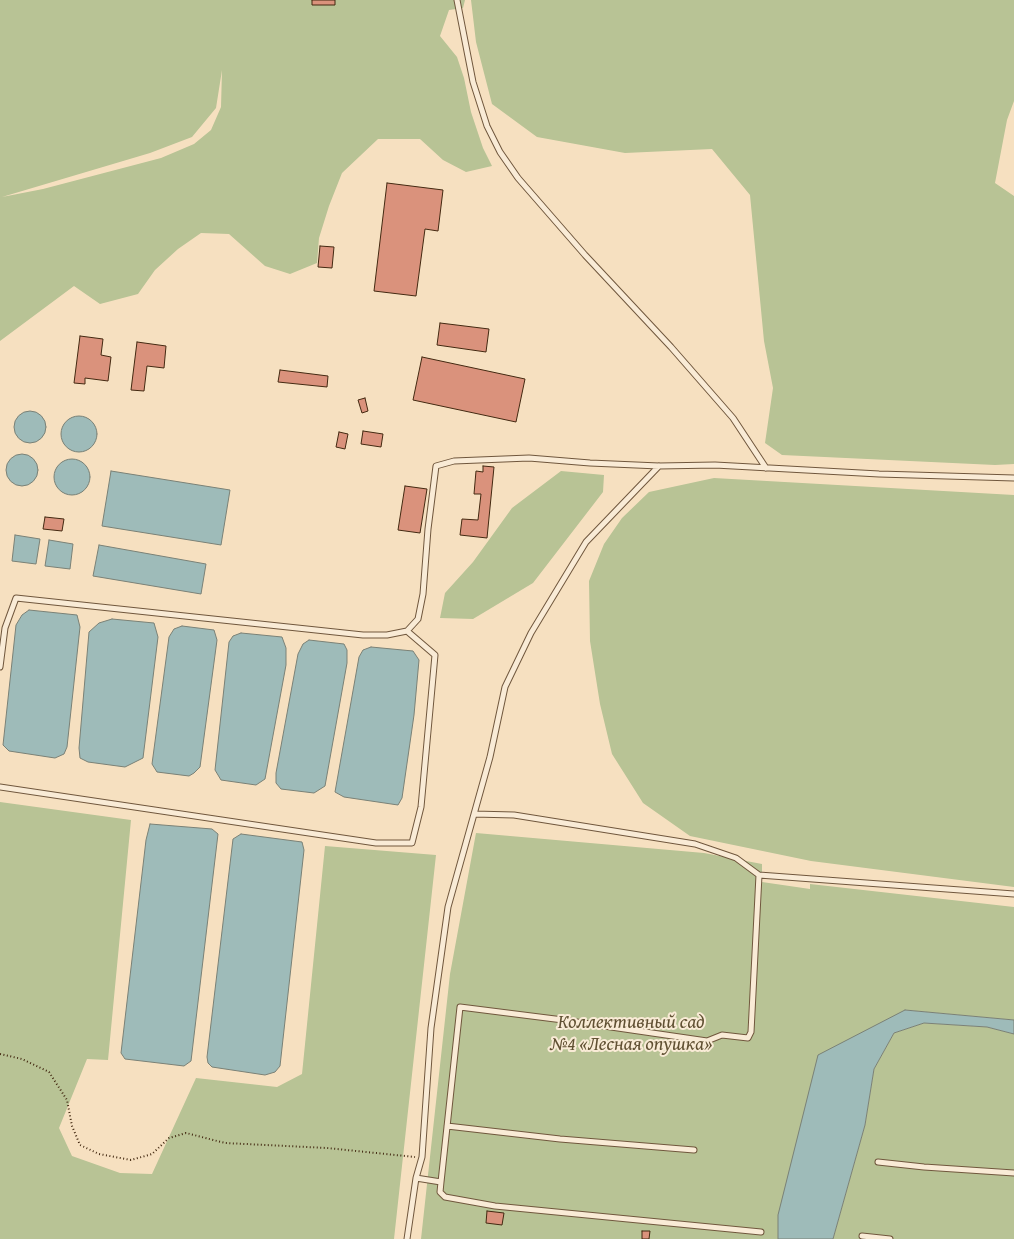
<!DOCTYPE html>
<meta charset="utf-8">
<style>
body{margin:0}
canvas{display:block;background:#f6e0c0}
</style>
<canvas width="1014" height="1239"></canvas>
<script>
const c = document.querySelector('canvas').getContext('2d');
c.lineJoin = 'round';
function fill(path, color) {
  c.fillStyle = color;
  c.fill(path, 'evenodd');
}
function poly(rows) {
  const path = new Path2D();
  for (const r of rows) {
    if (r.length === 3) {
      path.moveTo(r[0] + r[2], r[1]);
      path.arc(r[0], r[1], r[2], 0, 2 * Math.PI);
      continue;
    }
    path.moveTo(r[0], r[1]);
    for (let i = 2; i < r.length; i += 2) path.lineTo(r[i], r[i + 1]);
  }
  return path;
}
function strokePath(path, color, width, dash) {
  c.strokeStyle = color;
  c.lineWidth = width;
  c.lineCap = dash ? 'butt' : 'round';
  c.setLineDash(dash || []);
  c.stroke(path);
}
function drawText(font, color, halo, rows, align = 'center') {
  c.font = font + ' "Gentium Book Plus",serif';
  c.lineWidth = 4;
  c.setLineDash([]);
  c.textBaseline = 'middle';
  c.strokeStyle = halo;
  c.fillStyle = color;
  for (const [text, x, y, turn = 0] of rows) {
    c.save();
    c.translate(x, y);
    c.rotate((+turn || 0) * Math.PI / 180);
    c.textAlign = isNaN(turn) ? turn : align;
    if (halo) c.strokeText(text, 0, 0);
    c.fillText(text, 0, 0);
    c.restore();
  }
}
fill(poly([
 [0,0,465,0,463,8,449,10,440,36,457,57,464,78,471,112,483,148,492,166,466,172,443,160,420,139,378,139,342,173,329,206,319,238,317,263,290,274,265,266,229,234,201,233,178,249,155,270,138,294,100,304,74,286,0,341],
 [222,70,221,107,211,130,194,144,161,158,43,189,2,197,150,153,192,137,216,108],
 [471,0,1014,0,1014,101,1007,120,995,183,1014,196,1014,464,995,465,782,455,765,443,773,388,764,341,750,195,712,149,625,153,537,137,492,104,476,42],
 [561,471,604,475,603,492,533,583,473,619,440,618,445,593,473,562,512,508],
 [714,478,1014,495,1014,887,811,861,690,836,643,803,612,754,600,704,590,641,589,581,604,544,622,518,649,492],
 [0,802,131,820,108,1060,87,1059,59,1128,72,1156,120,1173,152,1174,196,1078,277,1087,302,1074,325,846,436,855,394,1239,0,1239],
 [476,833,704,853,762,864,762,882,810,889,810,884,1014,907,1014,1020,905,1010,778,1215,778,1239,421,1239,450,974],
 [924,1023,987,1027,1014,1034,1014,1239,833,1239,865,1125,874,1069,894,1033]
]), '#b8c395');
const water = poly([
 [30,427,16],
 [79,434,18],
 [22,470,16],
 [72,477,18],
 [111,471,230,490,221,545,102,526,111,471],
 [15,535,40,539,36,564,12,561,15,535],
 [49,540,73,544,70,569,45,566,49,540],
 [99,545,206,564,201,594,93,576,99,545],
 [29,610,77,615,80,627,67,747,64,754,55,758,9,751,3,745,16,625,22,615,29,610],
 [112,619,154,623,158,637,143,758,125,767,88,762,80,758,79,748,89,632,99,623,112,619],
 [182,626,214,630,217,640,200,767,194,773,189,776,157,772,152,764,169,637,174,629,182,626],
 [241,633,282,637,286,648,286,665,265,779,256,785,221,780,215,770,229,642,233,636,241,633],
 [309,640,344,644,347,650,347,663,325,786,314,793,281,789,276,783,276,773,298,654,303,644,309,640],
 [371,647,413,651,419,660,414,715,402,798,398,805,344,797,335,792,359,657,363,650,371,647],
 [150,824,212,829,218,834,191,1061,184,1066,125,1059,121,1053,146,840,150,824],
 [241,834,302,842,304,850,280,1066,275,1072,265,1075,212,1067,208,1063,207,1057,233,839,241,834],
 [905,1010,1014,1020,1014,1034,987,1027,924,1023,894,1033,874,1069,865,1125,833,1239,778,1239,778,1215,818,1055,905,1010]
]);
fill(water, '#9ebbb9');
strokePath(water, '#7a8176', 1);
const building = poly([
 [312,0,335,0,335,5,312,5,312,0],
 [387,183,443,190,438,231,425,229,416,296,374,291,387,183],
 [320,246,334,247,332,268,318,267,320,246],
 [440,323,489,329,486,352,437,345,440,323],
 [80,336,103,339,101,355,111,357,108,381,85,378,85,384,74,383,80,336],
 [137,342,166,346,164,368,147,366,144,391,131,390,137,342],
 [422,357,525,379,516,422,413,400,422,357],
 [280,370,328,376,327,387,278,382,280,370],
 [365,398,368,411,362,413,358,400,365,398],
 [363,431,383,434,381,447,361,444,363,431],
 [339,432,348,434,345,449,336,447,339,432],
 [483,466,494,467,487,538,460,535,462,519,478,520,481,494,474,494,476,471,483,472,483,466],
 [405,486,427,489,420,533,398,530,405,486],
 [45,517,64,519,62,531,43,529,45,517],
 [487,1211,504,1213,502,1225,486,1223,487,1211],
 [642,1231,650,1231,649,1239,642,1239,642,1231]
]);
fill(building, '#da927c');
strokePath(building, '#432911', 1);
const lane = poly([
 [457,0,473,82,487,126,500,152,518,178,585,255,671,347,733,418,766,468],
 [0,667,5,628,16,598,363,635,387,635,407,631,418,619,423,594,428,529,436,466,454,461,529,458,590,463,659,466,715,465,879,474,1014,478],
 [0,787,376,843,412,843,421,807,435,655,407,631],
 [474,814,514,815,695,844,736,858,759,875],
 [447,1126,560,1139,694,1150],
 [878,1162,924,1167,1014,1173],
 [416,1178,441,1182,440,1192,445,1197,495,1206,761,1232],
 [441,1182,460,1007,563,1020,707,1041,722,1035,748,1038,751,1032,759,875,1014,894],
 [862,1236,890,1239],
 [407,1239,416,1178,422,1157,431,1028,448,907,490,757,505,687,531,633,586,542,659,466]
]);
strokePath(lane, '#70573d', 7);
strokePath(poly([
 [0,1054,22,1059,49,1072,67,1100,72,1126,80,1145,99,1154,131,1160,152,1154,169,1138,186,1133,225,1143,327,1148,415,1157]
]), '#432911', 2, [1, 2.5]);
strokePath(lane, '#f9ebd6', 5);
drawText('italic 19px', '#605032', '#f9ebd6', [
 ["Коллективный сад",631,1023],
 ["№4 «Лесная опушка»",631,1045]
]);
</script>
